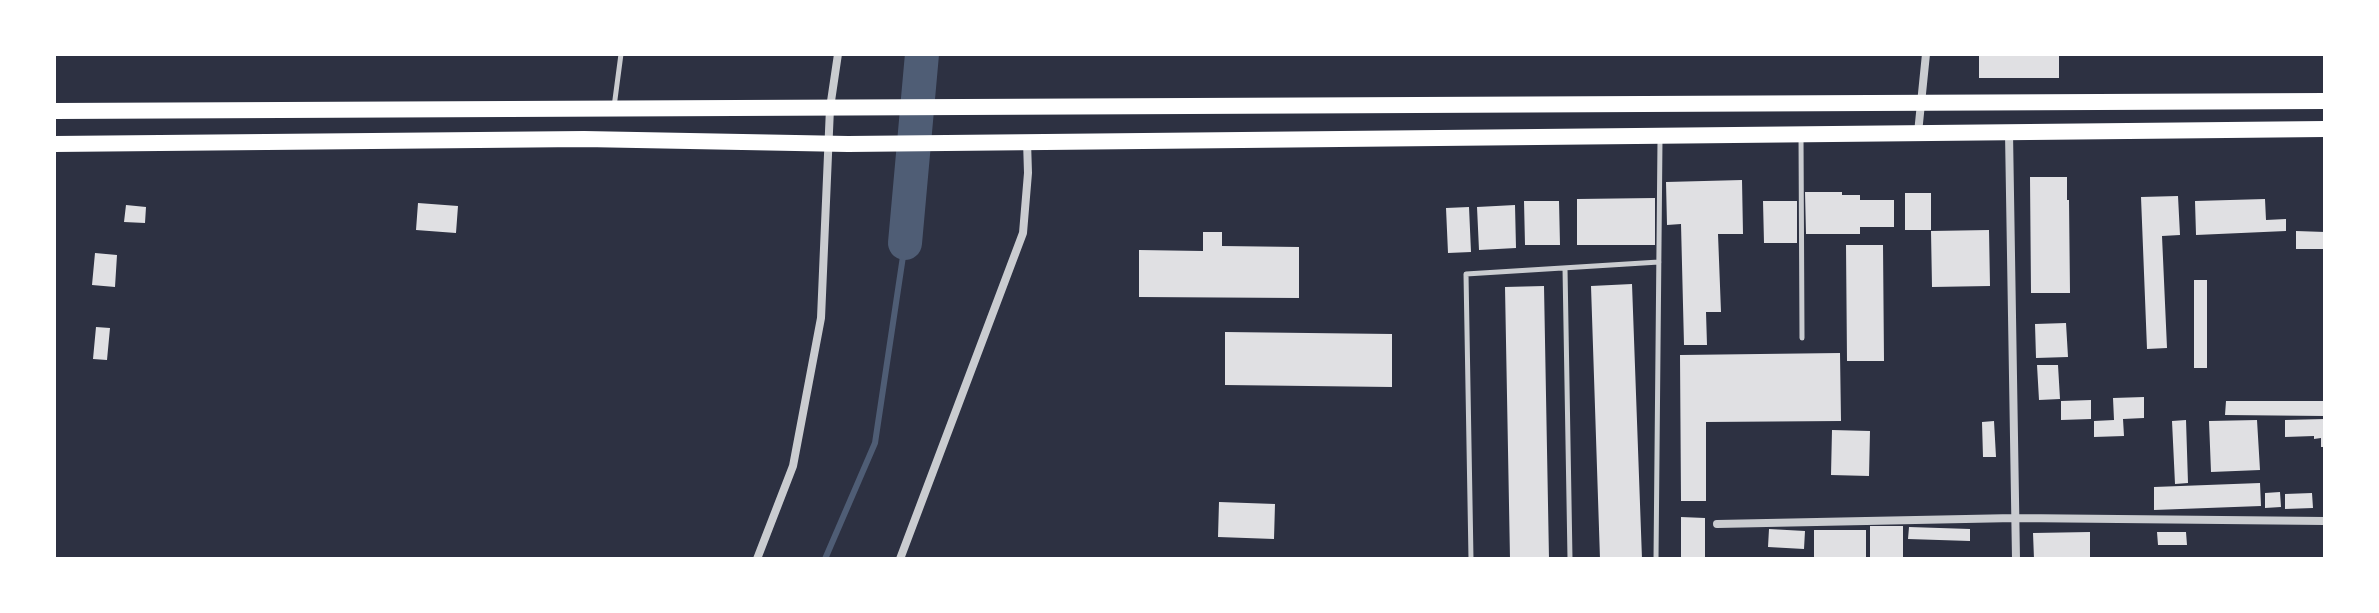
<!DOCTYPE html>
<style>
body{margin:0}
#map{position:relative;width:2379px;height:613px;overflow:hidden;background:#2d3142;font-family:Arial,sans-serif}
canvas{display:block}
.frame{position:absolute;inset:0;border:56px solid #fff;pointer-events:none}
</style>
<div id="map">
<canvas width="2379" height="613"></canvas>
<div class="frame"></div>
</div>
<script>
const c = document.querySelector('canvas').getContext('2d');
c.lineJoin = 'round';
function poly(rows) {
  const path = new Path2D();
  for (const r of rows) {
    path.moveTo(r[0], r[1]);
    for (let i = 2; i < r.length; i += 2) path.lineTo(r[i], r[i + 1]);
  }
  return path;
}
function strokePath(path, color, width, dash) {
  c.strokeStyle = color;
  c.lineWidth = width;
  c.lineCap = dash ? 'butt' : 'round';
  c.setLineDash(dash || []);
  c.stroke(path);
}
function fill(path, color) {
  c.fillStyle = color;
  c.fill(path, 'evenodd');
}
strokePath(poly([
 [825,559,875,443,905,243]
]), '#4f5d75', 6);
strokePath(poly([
 [905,243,922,54]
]), '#4f5d75', 34);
fill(poly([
 [1979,54,2059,54,2059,78,1979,78],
 [2030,177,2067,177,2067,200,2069,200,2070,293,2031,293],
 [1742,180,1743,234,1718,234,1721,312,1706,312,1707,345,1684,345,1681,224,1667,225,1666,182],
 [1805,192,1842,192,1842,195,1860,195,1860,200,1894,200,1894,227,1860,227,1860,234,1806,234],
 [1905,193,1931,193,1931,230,1905,230],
 [2178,196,2180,235,2162,236,2167,348,2147,349,2141,197],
 [1655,198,1655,245,1577,245,1577,199],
 [2265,199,2266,220,2286,219,2286,231,2196,235,2195,201],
 [1524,201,1559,201,1560,245,1525,245],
 [1763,201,1797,201,1797,243,1764,243],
 [418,203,458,206,456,233,416,230],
 [126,205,146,207,145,223,124,222],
 [1515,205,1516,248,1479,250,1477,207],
 [1469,207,1471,252,1448,253,1446,208],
 [1989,230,1990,286,1932,287,1931,231],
 [2296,231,2325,232,2325,249,2296,249],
 [1203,232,1222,232,1222,246,1299,247,1299,298,1139,297,1139,250,1203,251],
 [1846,245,1883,245,1884,361,1847,361],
 [95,253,117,255,115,287,92,285],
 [2194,280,2207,280,2207,368,2194,368],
 [1632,284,1642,559,1600,559,1591,286],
 [1544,286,1549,559,1510,559,1505,287],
 [2066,323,2068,357,2036,358,2035,324],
 [96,327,110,328,107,360,93,359],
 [1225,332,1392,334,1392,387,1225,385],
 [1840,353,1841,421,1706,422,1706,501,1681,501,1680,355],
 [2037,365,2058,365,2060,399,2039,400],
 [2144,397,2144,418,2123,419,2124,436,2094,437,2094,421,2114,420,2113,398],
 [2091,400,2091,419,2061,420,2061,401],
 [2226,401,2325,401,2325,416,2225,415],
 [2325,419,2325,447,2321,447,2321,438,2314,439,2314,436,2285,437,2285,420],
 [2186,420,2188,483,2175,484,2172,421],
 [2257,420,2260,470,2211,472,2209,421],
 [1994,421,1996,457,1983,457,1982,422],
 [1832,430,1870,431,1869,476,1831,475],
 [2260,483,2261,506,2154,510,2154,487],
 [2280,492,2281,507,2265,508,2265,493],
 [2312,493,2313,508,2285,509,2285,494],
 [1219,502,1275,504,1274,539,1218,537],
 [1681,517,1705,518,1705,559,1681,559],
 [1870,526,1903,526,1903,559,1870,559],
 [1909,527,1970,529,1970,541,1908,539],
 [1769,529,1805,531,1804,549,1768,547],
 [1814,530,1866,530,1866,558,1814,558],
 [2090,532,2090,559,2034,559,2033,533],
 [2157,532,2186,532,2187,545,2158,545]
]), '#e0e0e3');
strokePath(poly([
 [614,107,621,54],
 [1801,135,1802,338],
 [1565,268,1570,559],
 [1471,559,1466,274,1659,262],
 [1656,559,1660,140]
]), '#caccd0', 5);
strokePath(poly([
 [1918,133,1926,54],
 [2009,133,2016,559],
 [1717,524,2015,518,2325,521],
 [757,559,793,466,821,318,830,108,838,54],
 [900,559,1023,233,1028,173,1027,141]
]), '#caccd0', 8);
strokePath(poly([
 [54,111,2325,101],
 [54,144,584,139,848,144,2325,129]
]), '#fff', 16);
</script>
